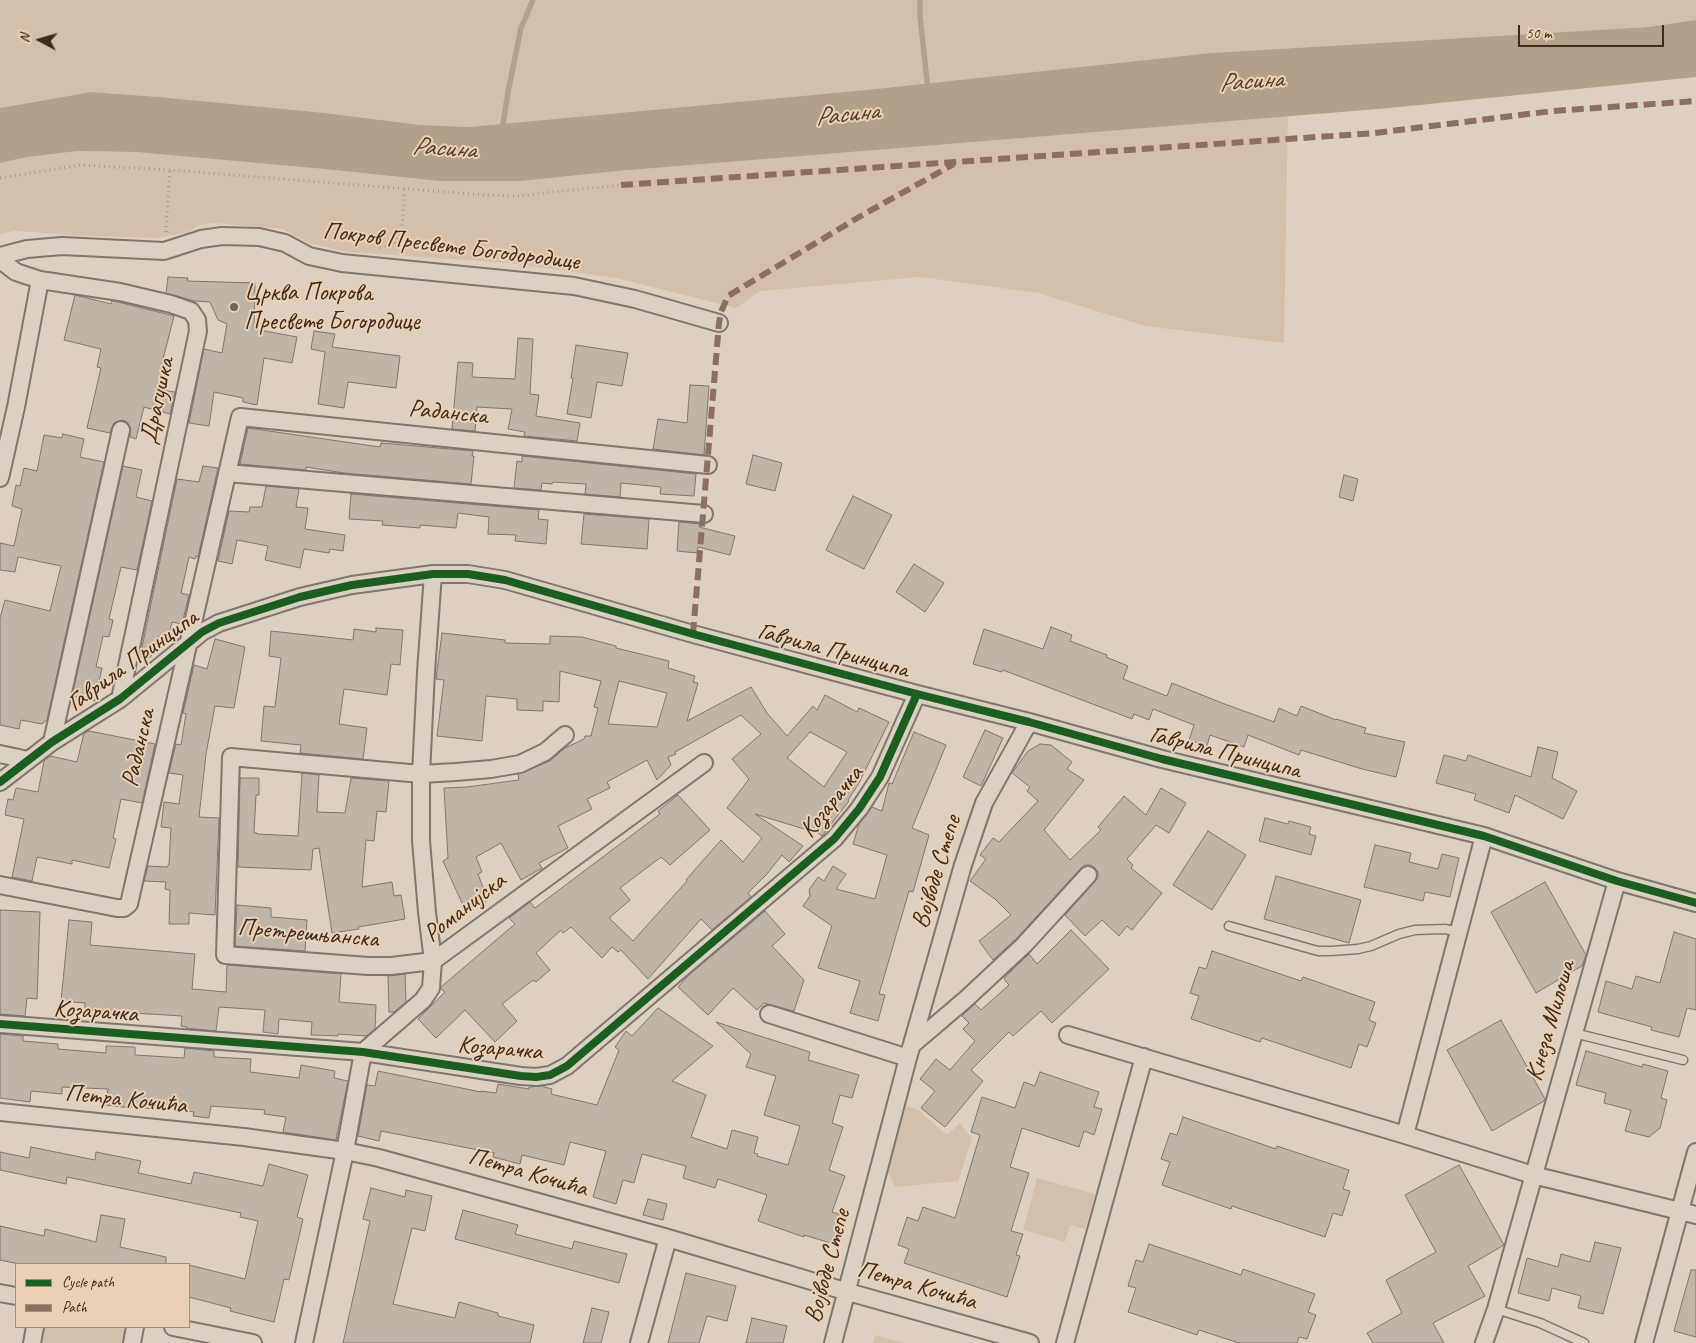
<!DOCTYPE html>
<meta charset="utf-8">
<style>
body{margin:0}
#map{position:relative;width:1696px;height:1343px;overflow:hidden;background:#ded0c0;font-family:Caveat,sans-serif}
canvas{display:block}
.legend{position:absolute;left:15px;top:1263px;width:175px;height:65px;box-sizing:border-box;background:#ebd1b3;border:1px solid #a58e77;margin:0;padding:6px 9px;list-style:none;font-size:15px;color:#3b2a1e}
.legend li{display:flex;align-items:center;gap:10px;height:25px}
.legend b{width:25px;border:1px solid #a58e77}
.north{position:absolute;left:15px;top:15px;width:50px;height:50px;-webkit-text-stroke:4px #ebd1b3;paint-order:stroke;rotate:276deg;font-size:14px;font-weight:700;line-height:20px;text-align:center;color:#3b2a1e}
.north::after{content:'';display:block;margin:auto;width:18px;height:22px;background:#3b2a1e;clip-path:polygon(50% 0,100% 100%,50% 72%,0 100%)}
.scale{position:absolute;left:1518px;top:25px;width:146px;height:22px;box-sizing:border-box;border:2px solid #3b2a1e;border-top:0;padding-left:6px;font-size:15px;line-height:18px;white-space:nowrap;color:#3b2a1e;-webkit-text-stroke:4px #ebd1b3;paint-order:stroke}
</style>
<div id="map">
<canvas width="1696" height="1343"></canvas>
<ul class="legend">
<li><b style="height:6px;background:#1b5e20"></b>Cycle path</li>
<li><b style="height:6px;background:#8d6e63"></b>Path</li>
</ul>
<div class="north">N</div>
<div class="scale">50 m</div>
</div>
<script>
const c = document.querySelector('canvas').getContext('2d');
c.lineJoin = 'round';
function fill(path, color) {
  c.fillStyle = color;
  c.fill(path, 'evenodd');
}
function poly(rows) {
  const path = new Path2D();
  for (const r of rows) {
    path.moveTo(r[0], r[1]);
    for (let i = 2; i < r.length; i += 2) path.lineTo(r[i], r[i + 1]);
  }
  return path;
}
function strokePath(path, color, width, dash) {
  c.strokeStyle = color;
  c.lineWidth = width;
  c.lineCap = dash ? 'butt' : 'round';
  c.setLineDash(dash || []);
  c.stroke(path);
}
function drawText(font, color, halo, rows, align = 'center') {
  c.font = font + ' Caveat,sans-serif';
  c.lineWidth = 4;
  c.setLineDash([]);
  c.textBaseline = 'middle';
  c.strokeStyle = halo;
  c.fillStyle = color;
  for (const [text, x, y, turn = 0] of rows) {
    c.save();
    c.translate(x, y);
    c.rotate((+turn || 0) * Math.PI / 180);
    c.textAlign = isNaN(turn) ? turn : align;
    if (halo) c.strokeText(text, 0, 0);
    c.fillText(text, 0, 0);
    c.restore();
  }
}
fill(poly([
 [0,0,1696,0,1696,20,1648,27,1211,53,866,90,469,127,421,125,325,113,159,97,91,92,0,108],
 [1288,116,1284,343,1145,326,1038,293,920,277,760,291,736,308,616,278,508,263,348,252,312,244,282,229,265,227,213,223,200,225,187,232,159,238,90,236,15,231,0,234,0,163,27,157,78,151,136,152,324,169,439,181,521,181,618,171],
 [906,1106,917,1109,947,1135,960,1123,972,1138,958,1181,895,1187,886,1168],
 [1037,1178,1095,1194,1085,1229,1070,1225,1065,1242,1023,1230],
 [45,1327,114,1327,128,1330,125,1343,42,1343],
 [875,1335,904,1343,873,1343]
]), '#d4c0aa');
fill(poly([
 [1696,20,1696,77,1390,108,618,171,521,181,439,181,324,169,136,152,78,151,27,157,0,163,0,108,91,92,159,97,325,113,421,125,469,127,866,90,1211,53,1648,27]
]), '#b3a08b');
strokePath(poly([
 [920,0,920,16,928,90],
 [502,131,508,92,521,28,533,0]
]), '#b3a08b', 5.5);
const building = poly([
 [168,277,188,278,187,281,255,283,254,329,297,337,292,363,264,358,257,405,243,402,243,398,214,392,209,426,189,423,204,349,222,353,227,324,218,320,210,302,194,301,166,293,168,277],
 [75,295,111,304,112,301,118,302,174,316,162,363,168,364,162,390,175,392,170,414,144,407,136,439,130,437,130,427,127,422,123,420,114,423,110,433,87,428,101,368,97,367,101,349,64,340,75,295],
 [314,331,335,334,332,347,400,356,396,388,348,382,344,408,318,404,325,352,311,349,314,331],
 [518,338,533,339,530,394,539,395,536,416,580,423,577,441,524,436,525,432,508,429,512,409,477,407,475,431,452,429,458,362,473,363,472,377,515,379,518,338],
 [576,345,628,353,622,386,597,382,591,418,567,414,573,378,571,378,576,345],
 [690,385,709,386,704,455,653,449,658,419,687,423,690,385],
 [248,428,380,447,381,443,473,451,472,456,474,456,471,484,344,473,306,467,306,470,240,464,248,428],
 [63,434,84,439,80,457,104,462,47,720,42,724,21,720,19,729,0,725,0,618,5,600,50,611,61,566,18,557,15,572,0,570,0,543,14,546,22,509,12,506,16,485,20,486,24,468,37,471,44,435,62,438,63,434],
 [753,455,782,463,775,491,746,484,753,455],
 [522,456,696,474,694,496,660,494,661,487,621,483,620,497,585,494,586,484,553,482,552,484,542,483,541,490,514,488,517,461,522,462,522,456],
 [123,466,142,470,136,497,152,501,137,570,121,567,109,619,113,620,109,637,103,636,96,667,102,668,95,701,72,696,123,466],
 [203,466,218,468,198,557,196,556,195,559,189,557,181,593,189,595,182,624,172,622,168,638,159,636,155,652,149,658,140,657,177,479,199,482,203,466],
 [1344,475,1358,479,1353,501,1339,497,1344,475],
 [266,486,299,489,296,507,308,508,305,529,345,535,343,551,330,549,329,553,304,549,300,568,265,560,268,546,237,540,232,564,218,561,229,511,249,512,250,507,262,507,266,486],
 [351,494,539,510,538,519,548,520,546,544,515,541,516,535,488,534,489,517,458,513,456,528,420,525,420,528,382,525,383,521,349,519,351,494],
 [853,496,892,515,864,569,826,550,853,496],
 [584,514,649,519,647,549,581,544,584,514],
 [679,522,700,524,699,527,735,536,730,555,698,547,697,553,677,551,679,522],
 [914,564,944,583,925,612,896,592,914,564],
 [1051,627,1072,635,1070,641,1107,655,1106,657,1128,666,1123,679,1167,696,1172,683,1222,703,1274,722,1279,708,1297,716,1301,706,1336,720,1336,719,1366,728,1364,733,1405,742,1396,777,1362,769,1301,750,1299,755,1248,735,1244,747,1210,735,1207,746,1189,740,1194,725,1153,709,1149,720,1134,714,1132,719,1003,670,1002,672,973,664,984,629,1043,649,1051,627],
 [376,628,403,630,400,665,391,664,387,695,344,689,339,724,367,728,363,759,300,753,301,745,261,741,264,706,275,707,281,658,269,656,271,631,353,640,354,629,376,632,376,628],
 [442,633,505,640,505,643,550,644,550,636,582,637,616,646,616,648,669,661,668,668,695,676,693,682,698,683,687,721,751,687,767,713,787,736,813,706,817,710,825,695,857,712,859,708,889,722,859,783,848,800,849,801,822,836,815,831,814,832,755,814,803,846,789,862,782,855,767,874,748,893,751,897,712,930,701,919,648,979,621,950,618,952,612,947,602,958,571,927,563,933,561,930,536,953,550,970,536,982,533,980,502,1004,517,1021,495,1042,465,1010,436,1038,418,1019,445,992,441,989,441,987,515,924,509,918,530,902,535,908,660,814,658,811,678,795,710,830,670,865,661,857,620,888,630,900,609,918,633,941,687,881,686,880,721,840,743,862,762,838,727,808,749,779,732,759,761,734,741,715,675,752,676,754,668,757,671,765,657,780,647,760,607,782,610,788,587,799,592,809,558,826,568,848,539,863,542,868,521,880,501,843,476,857,482,872,478,874,488,900,466,912,443,861,448,858,444,788,467,787,519,780,518,774,550,761,565,748,584,739,585,736,591,736,598,708,594,707,601,681,560,671,559,702,543,701,543,711,517,710,517,699,486,696,482,741,437,736,444,680,436,679,442,633],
 [619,681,667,693,657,727,608,724,619,681],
 [810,732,847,752,824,787,787,758,810,732],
 [215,639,245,647,234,708,215,706,206,754,199,817,219,818,215,915,189,913,189,924,169,924,170,890,165,889,166,882,144,881,148,866,167,867,169,864,171,828,161,827,164,802,179,804,183,775,169,773,176,744,181,745,186,714,183,713,194,665,207,669,215,639],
 [985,730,1003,738,981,786,963,777,985,730],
 [89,731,155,744,142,803,121,799,113,838,116,839,109,868,72,860,72,864,37,857,32,881,12,877,24,819,5,815,8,799,13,800,16,788,38,792,44,761,50,756,77,762,84,733,89,731],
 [914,732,946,745,912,828,929,835,913,892,909,891,879,994,885,995,878,1021,850,1013,860,981,818,968,832,926,803,906,810,896,809,890,818,877,824,881,833,866,846,874,836,889,875,899,887,855,853,844,859,824,872,807,882,811,889,783,892,784,914,732],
 [1040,744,1051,745,1072,762,1067,769,1084,780,1044,830,1070,860,1101,830,1098,827,1124,796,1146,815,1161,788,1186,803,1169,833,1156,825,1127,859,1133,865,1131,868,1162,893,1132,930,1127,926,1119,936,1102,920,1085,936,1065,915,1098,878,1098,872,1095,868,1091,865,1085,865,1081,868,1017,938,993,960,979,941,1011,915,995,899,970,881,986,859,980,855,993,838,999,842,1038,801,1027,791,1030,787,1012,773,1028,751,1040,744],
 [1538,747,1558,752,1552,778,1577,791,1563,819,1515,795,1509,813,1474,800,1476,794,1436,783,1444,755,1466,761,1468,755,1531,777,1538,747],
 [302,773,319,775,317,812,345,813,351,778,389,781,386,812,377,811,374,841,366,840,362,887,392,882,394,896,401,895,405,919,358,927,359,929,332,933,319,848,313,849,311,870,238,867,240,778,259,778,259,795,256,795,254,833,257,833,257,834,298,836,302,773],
 [1265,818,1288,824,1289,821,1311,827,1309,834,1316,836,1311,855,1259,841,1265,818],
 [1208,831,1246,855,1212,910,1173,885,1208,831],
 [1375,845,1411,853,1409,862,1438,869,1442,854,1459,858,1450,897,1425,892,1423,901,1364,887,1375,845],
 [1276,876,1361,900,1349,943,1264,919,1276,876],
 [1545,882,1586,955,1582,966,1536,993,1491,912,1545,882],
 [237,905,271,908,271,917,307,920,305,951,235,946,237,905],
 [0,910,40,912,37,999,27,998,25,1016,0,1014,0,910],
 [765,911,785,934,772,946,804,980,794,1011,764,1003,757,1010,733,988,708,1015,678,987,690,974,765,911],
 [69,920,92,922,90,945,195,954,192,989,226,992,227,965,341,974,339,1002,376,1005,375,1029,366,1036,338,1034,338,1036,311,1035,312,1022,279,1019,278,1034,263,1032,265,1010,219,1007,216,1031,186,1028,187,1027,181,1026,182,1016,85,1010,85,1003,61,1001,69,920],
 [1071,930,1109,969,1052,1023,1041,1011,1013,1036,1009,1032,971,1070,983,1081,945,1127,921,1108,935,1091,920,1079,936,1059,950,1070,975,1041,963,1029,969,1023,962,1016,966,1012,975,1004,981,1010,1009,985,1004,979,1006,976,1029,954,1037,964,1071,930],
 [1674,932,1696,939,1696,1010,1687,1008,1679,1037,1651,1030,1652,1027,1598,1012,1606,981,1632,989,1636,976,1660,983,1674,932],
 [1212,951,1301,981,1303,977,1375,1002,1369,1020,1376,1023,1367,1047,1359,1044,1351,1068,1262,1038,1260,1042,1191,1019,1199,996,1190,993,1199,967,1206,969,1212,951],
 [405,974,406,1002,394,1012,389,1012,388,976,405,974],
 [658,1008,713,1046,672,1081,706,1095,691,1137,727,1149,732,1130,758,1137,754,1153,758,1154,757,1156,788,1165,800,1126,764,1115,776,1076,746,1067,751,1054,716,1022,810,1052,808,1060,859,1075,852,1098,840,1095,832,1123,843,1127,829,1170,845,1176,832,1212,842,1215,834,1244,804,1235,804,1237,758,1221,767,1195,718,1179,715,1188,683,1178,686,1166,642,1154,634,1183,623,1180,616,1204,593,1197,606,1151,570,1142,564,1165,522,1155,520,1164,493,1157,494,1153,381,1131,379,1141,358,1136,367,1085,375,1086,378,1071,481,1092,481,1091,496,1093,498,1084,529,1089,529,1087,541,1086,552,1089,551,1094,597,1105,619,1050,615,1047,626,1031,632,1036,658,1008],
 [1501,1020,1545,1099,1544,1101,1492,1131,1447,1050,1501,1020],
 [0,1034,23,1036,23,1041,58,1044,58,1049,106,1053,106,1046,135,1047,135,1055,184,1058,185,1048,214,1051,214,1057,251,1059,250,1072,299,1078,301,1065,335,1071,334,1078,348,1081,336,1140,283,1132,286,1117,264,1114,265,1110,211,1106,209,1118,193,1116,194,1112,158,1107,158,1110,131,1106,131,1108,106,1105,108,1089,62,1087,62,1094,31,1091,30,1102,0,1098,0,1034],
 [1586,1051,1642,1067,1643,1064,1668,1071,1661,1098,1667,1100,1660,1128,1649,1137,1625,1131,1631,1110,1604,1103,1606,1093,1576,1085,1586,1051],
 [1040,1072,1099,1092,1094,1107,1102,1109,1094,1135,1084,1131,1079,1147,1022,1128,1010,1167,1029,1173,1011,1231,1023,1234,1016,1255,1020,1256,1007,1297,904,1263,909,1249,898,1245,907,1217,918,1221,923,1207,955,1218,980,1135,971,1132,982,1097,1015,1108,1024,1082,1035,1086,1040,1072],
 [1183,1117,1276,1149,1277,1146,1349,1170,1343,1189,1350,1191,1342,1216,1333,1213,1325,1237,1232,1206,1231,1209,1162,1185,1170,1162,1161,1159,1170,1133,1177,1135,1183,1117],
 [31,1147,95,1160,96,1152,141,1161,138,1173,191,1184,194,1172,263,1186,269,1164,308,1175,297,1217,303,1219,289,1280,284,1279,274,1322,230,1311,231,1308,189,1297,189,1265,245,1279,258,1221,240,1217,241,1213,67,1177,66,1184,0,1170,0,1152,29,1158,31,1147],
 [1459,1165,1504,1245,1468,1266,1485,1296,1433,1323,1444,1343,1373,1343,1367,1333,1402,1313,1386,1280,1436,1252,1405,1195,1459,1165],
 [371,1188,405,1197,406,1190,432,1196,425,1231,412,1228,393,1304,455,1318,459,1302,498,1313,498,1316,534,1325,530,1343,343,1343,370,1221,363,1219,371,1188],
 [648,1199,667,1204,663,1220,643,1215,648,1199],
 [463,1210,518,1225,515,1234,572,1249,574,1241,627,1254,619,1283,455,1239,463,1210],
 [101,1215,125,1219,120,1247,166,1257,166,1264,19,1264,0,1260,0,1226,44,1236,45,1229,96,1242,101,1215],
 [1595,1242,1621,1248,1603,1314,1578,1308,1581,1296,1552,1288,1549,1301,1518,1293,1527,1258,1558,1267,1561,1254,1590,1262,1595,1242],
 [1149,1244,1241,1275,1243,1269,1315,1294,1308,1312,1316,1315,1307,1339,1299,1337,1297,1343,1239,1343,1199,1330,1197,1335,1128,1312,1136,1288,1128,1286,1136,1260,1143,1262,1149,1244],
 [1691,1270,1696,1270,1696,1337,1674,1331,1691,1270],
 [686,1273,736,1286,727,1321,707,1316,699,1343,668,1343,686,1273],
 [592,1308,609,1312,601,1343,583,1343,592,1308],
 [752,1318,787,1326,783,1343,746,1343,752,1318]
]);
fill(building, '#bfb4a8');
strokePath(building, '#7f766c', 1);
const lane = poly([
 [1229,926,1318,951,1331,951,1358,949,1371,946,1399,934,1415,930,1445,929,1460,932],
 [1574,1033,1683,1060],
 [1496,1309,1540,1323,1584,1343]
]);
const street = poly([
 [0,256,27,249,62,246,164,251,201,239,222,236,259,237,285,243,309,256,342,263,574,286,635,299,719,323],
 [0,260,16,272,40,280,120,292,171,304,191,311,197,320,198,331,120,699],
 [227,473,704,514],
 [0,478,16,407,40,280],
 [565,735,545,752,520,764,491,769,456,772,421,774,231,757,225,955,368,966,391,966,433,961,704,763],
 [52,742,121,430],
 [0,754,28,760],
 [0,782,52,742,120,699,202,632,219,623,300,597,352,585,433,574,468,574,505,580,693,634,917,694,1029,722,1162,759,1484,836,1617,881,1696,903],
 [0,885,117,908,124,908,129,904,240,417,708,465],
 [769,1014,908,1058],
 [0,1024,363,1052,521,1076,536,1077,550,1075,567,1066,834,839,859,809,880,777,917,694],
 [1068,1035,1405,1135,1533,1175,1696,1215],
 [912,1045,966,999,1024,945,1088,875],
 [0,1112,244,1137,345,1151,379,1158,668,1238,848,1292,1030,1343],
 [1405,1135,1484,836],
 [0,1293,16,1296],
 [173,1327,253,1343],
 [32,1343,35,1327],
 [132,1343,135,1327],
 [304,1343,345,1151,363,1052,423,1000,431,988,433,961,427,912,421,841,421,774,426,672,433,574],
 [639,1343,668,1238],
 [833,1343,908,1058,963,865,984,803,1029,722],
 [1065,1343,1144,1057],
 [1484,1343,1496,1309,1617,881],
 [1644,1343,1696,1152]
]);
strokePath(lane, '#7f766c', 11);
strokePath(street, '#7f766c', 20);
strokePath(poly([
 [0,178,81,165,170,170,484,195,516,196,621,185],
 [166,232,170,170],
 [380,248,392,245,400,236,402,226,405,189]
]), '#a1988f', 3, [1, 4]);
strokePath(lane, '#dad0c4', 8);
strokePath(street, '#dad0c4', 16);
strokePath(poly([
 [621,185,1375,133,1553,111,1696,101],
 [693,634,719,323,721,312,728,296,859,217,954,164]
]), '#8d6e63', 6, [12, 6]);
strokePath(poly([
 [0,782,52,742,120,699,202,632,219,623,300,597,352,585,433,574,468,574,505,580,693,634,917,694,1029,722,1162,759,1484,836,1617,881,1696,903],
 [0,1024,363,1052,521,1076,536,1077,550,1075,567,1066,834,839,859,809,880,777,917,694]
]), '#1b5e20', 8);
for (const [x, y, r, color] of [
 [234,307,5,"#746457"]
]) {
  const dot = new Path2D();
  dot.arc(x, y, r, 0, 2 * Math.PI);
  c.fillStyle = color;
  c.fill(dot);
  strokePath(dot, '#ebd1b3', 2);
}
drawText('25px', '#3b2a1e', '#ebd1b3', [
 ["Покров Пресвете Богодородице",451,247,7],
 ["Драгушка",158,401,-78],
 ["Раданска",448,413,6],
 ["Гаврила Принципа",833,651,15],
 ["Гаврила Принципа",133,661,-36],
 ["Раданска",139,748,-77],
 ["Гаврила Принципа",1225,753,14],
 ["Козарачка",832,802,-51],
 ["Војводе Степе",937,872,-73],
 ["Романијска",465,908,-38],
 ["Претрешњанска",308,934,5],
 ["Козарачка",96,1012,4],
 ["Кнеза Милоша",1551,1021,-74],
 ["Козарачка",500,1049,5],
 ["Петра Кочића",126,1100,6],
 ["Петра Кочића",528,1173,16],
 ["Војводе Степе",828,1266,-75],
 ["Петра Кочића",917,1286,16]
]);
drawText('25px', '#3b2a1e', '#ebd1b3', [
 ["Црква Покрова",244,293],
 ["Пресвете Богородице",244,322]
], 'left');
drawText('italic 26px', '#4f3d2f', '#ebd1b3', [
 ["Расина",1251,82,-4],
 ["Расина",847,115,-6],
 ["Расина",444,149,4]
]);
</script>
